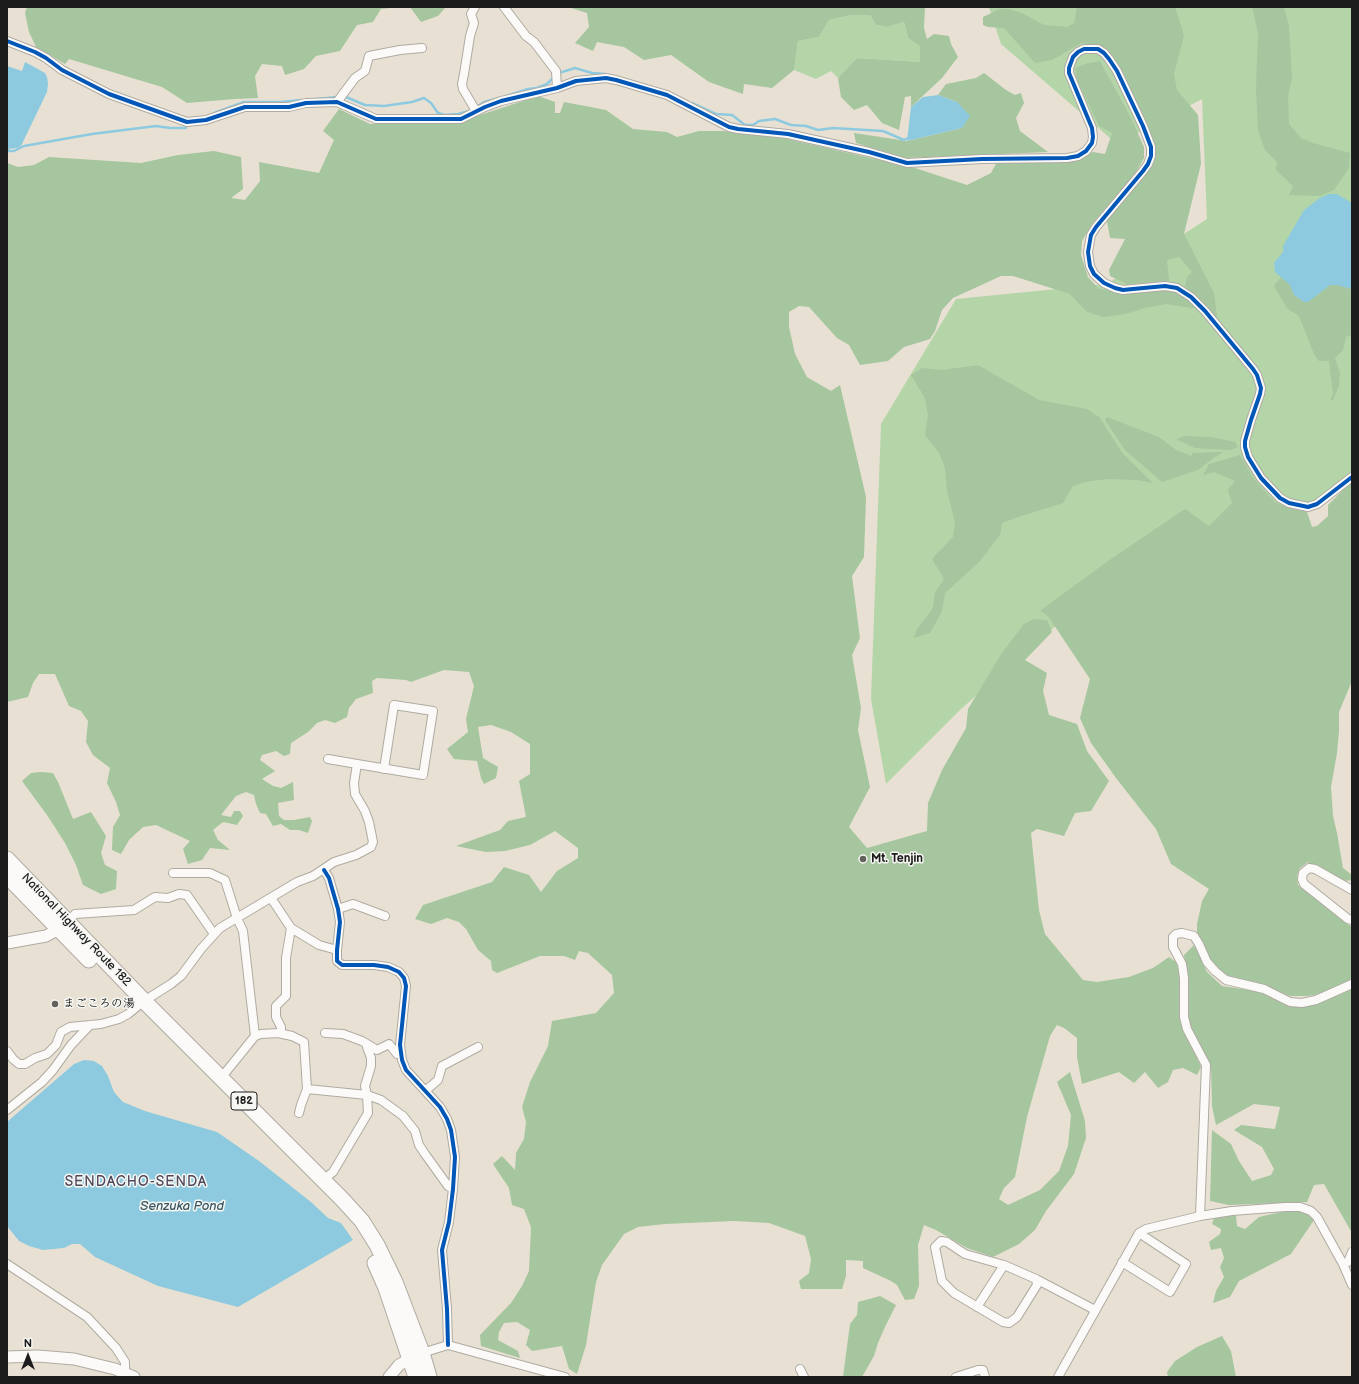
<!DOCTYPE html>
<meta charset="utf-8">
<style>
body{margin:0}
#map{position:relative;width:1359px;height:1384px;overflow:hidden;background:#e8e1d3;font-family:"Balsamiq Sans",sans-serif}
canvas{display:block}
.frame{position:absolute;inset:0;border:8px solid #1c1c1c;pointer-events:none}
.north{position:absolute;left:8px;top:1336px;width:40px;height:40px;-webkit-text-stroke:3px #f6f6f2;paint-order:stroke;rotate:0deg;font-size:11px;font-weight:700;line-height:16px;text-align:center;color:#1c1c1c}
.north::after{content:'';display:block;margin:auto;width:14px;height:18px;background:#1c1c1c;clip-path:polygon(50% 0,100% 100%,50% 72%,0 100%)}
</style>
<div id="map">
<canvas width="1359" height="1384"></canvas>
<div class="frame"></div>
<div class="north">N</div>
</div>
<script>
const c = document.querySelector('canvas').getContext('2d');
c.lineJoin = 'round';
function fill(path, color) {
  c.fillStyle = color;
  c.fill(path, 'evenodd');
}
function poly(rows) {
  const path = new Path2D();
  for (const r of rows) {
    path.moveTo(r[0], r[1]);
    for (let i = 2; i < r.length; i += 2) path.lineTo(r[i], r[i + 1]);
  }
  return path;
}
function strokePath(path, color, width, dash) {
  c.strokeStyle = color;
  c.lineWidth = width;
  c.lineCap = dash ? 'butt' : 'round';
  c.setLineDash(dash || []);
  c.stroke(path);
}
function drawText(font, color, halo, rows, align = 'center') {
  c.font = font + ' "Balsamiq Sans","Klee One",sans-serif';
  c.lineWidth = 3;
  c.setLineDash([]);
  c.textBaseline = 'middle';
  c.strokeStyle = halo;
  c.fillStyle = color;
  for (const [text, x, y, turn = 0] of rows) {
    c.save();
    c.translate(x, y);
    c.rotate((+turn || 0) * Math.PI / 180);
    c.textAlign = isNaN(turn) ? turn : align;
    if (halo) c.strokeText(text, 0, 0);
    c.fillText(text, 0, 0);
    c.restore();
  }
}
fill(poly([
 [989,7,1352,7,1352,486,1328,499,1132,559,961,709,886,784,871,699,881,424,956,299,1107,284,1207,219,1202,99,1117,144,1001,44],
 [852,15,870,15,876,25,887,27,904,22,908,38,921,46,920,62,857,58,838,78,831,71,816,79,794,70,798,41,819,37,829,20]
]), '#b4d5a8');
fill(poly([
 [27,7,399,7,381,9,373,22,357,25,340,51,316,56,304,69,285,75,282,66,262,64,255,76,258,98,235,99,187,103,162,87,69,59,65,64,36,47,29,32,25,13],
 [410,7,446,7,438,16,421,22],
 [568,7,925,7,924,28,927,39,934,34,949,36,951,44,958,57,942,78,911,107,911,96,905,97,899,130,882,123,867,105,854,110,841,97,838,78,857,58,920,62,920,46,908,38,904,22,887,27,876,25,870,15,852,15,829,20,819,37,798,41,794,70,772,88,744,84,743,94,709,82,671,55,644,60,624,47,597,42,593,51,575,43,589,27,587,13],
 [1077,7,1175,7,1184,35,1174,74,1177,90,1198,115,1201,164,1184,234,1214,293,1217,316,1215,318,1185,286,1187,277,1192,272,1179,257,1167,260,1169,281,1127,284,1110,276,1109,270,1125,239,1110,238,1107,221,1149,169,1154,160,1154,148,1150,133,1107,52,1098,45,1081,43,1052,60,1035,63,1004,28,988,27,983,25,983,17,1000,9,1009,9,1022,13,1044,25,1067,27,1074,23],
 [1252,7,1284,7,1289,26,1292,78,1288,96,1289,124,1301,138,1313,143,1350,153,1349,168,1334,190,1320,196,1289,195,1293,186,1276,170,1277,162,1265,150,1258,130,1256,90,1258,33],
 [1100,61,1131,118,1144,147,1144,158,1135,174,1092,224,1082,241,1081,255,1088,277,1099,289,1117,292,1164,288,1177,291,1199,308,1191,308,1166,304,1145,308,1126,314,1103,317,1087,312,1070,294,1013,276,1001,276,953,298,942,310,935,331,930,339,904,347,888,361,860,365,849,345,837,338,809,307,799,306,789,312,789,327,795,354,807,377,831,391,840,385,866,497,864,557,852,576,860,638,852,655,861,708,858,730,870,787,849,827,867,848,927,831,928,803,942,770,966,728,968,709,1002,653,1024,624,1034,619,1047,620,1052,632,1025,660,1047,673,1043,691,1049,715,1077,724,1087,751,1109,781,1091,811,1075,813,1064,836,1037,829,1031,833,1039,910,1045,934,1083,980,1097,982,1129,977,1153,968,1169,957,1176,962,1180,975,1180,1022,1201,1067,1197,1075,1183,1068,1173,1070,1168,1082,1158,1088,1145,1072,1134,1083,1119,1072,1082,1084,1077,1057,1077,1038,1064,1028,1057,1025,1050,1036,1027,1117,1015,1177,1004,1188,999,1199,1008,1205,1040,1190,1059,1171,1068,1146,1071,1115,1057,1082,1070,1072,1085,1121,1086,1138,1074,1174,1046,1211,1035,1230,1019,1244,993,1257,967,1248,936,1230,924,1225,918,1245,919,1286,914,1299,905,1300,897,1285,891,1281,863,1268,863,1261,846,1260,846,1276,842,1289,801,1289,799,1281,809,1273,811,1259,805,1236,769,1223,734,1221,665,1224,638,1227,624,1234,602,1265,596,1282,586,1345,577,1374,569,1369,562,1346,532,1351,526,1345,530,1330,517,1322,504,1323,499,1332,498,1340,518,1351,520,1358,481,1346,480,1335,511,1303,522,1286,529,1271,531,1227,524,1209,512,1205,509,1188,493,1164,502,1156,515,1170,516,1153,524,1139,526,1122,522,1107,530,1082,548,1046,552,1021,596,1013,614,993,612,975,588,953,579,951,575,960,564,956,540,956,497,973,492,970,491,961,478,950,466,929,459,922,447,918,431,924,415,919,423,905,492,882,504,867,529,875,541,892,557,871,578,858,578,848,555,831,530,845,505,851,486,852,456,846,500,830,508,821,526,817,519,781,530,774,530,744,511,732,491,725,478,727,483,758,498,767,496,778,484,784,481,778,477,761,454,759,447,749,468,732,466,719,474,686,469,672,444,670,411,682,406,680,377,678,372,681,373,693,356,699,349,708,347,717,335,723,325,720,317,723,308,732,291,743,290,754,284,756,276,751,262,755,260,760,275,771,262,779,273,786,281,788,293,782,294,800,278,803,279,816,284,820,294,820,310,817,312,821,308,833,299,830,290,830,281,824,273,826,266,814,260,813,256,804,254,795,246,792,236,796,221,815,231,817,234,811,240,811,243,816,237,825,223,822,213,830,218,840,230,850,210,848,202,860,188,864,183,849,190,841,156,825,143,827,129,840,121,854,112,850,113,827,120,815,116,802,107,783,110,768,93,755,86,742,88,721,81,711,69,706,55,674,39,674,33,683,28,697,7,702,7,163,18,167,34,165,49,157,141,163,178,155,214,151,241,157,243,189,231,198,245,200,260,181,259,162,319,173,334,140,323,131,339,109,370,124,462,121,538,96,555,102,555,113,560,113,564,102,606,110,633,129,667,132,677,137,699,131,723,131,787,139,915,168,967,185,991,173,997,162,1080,158,1093,152,1105,154,1112,133,1099,126,1076,77,1075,68,1085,64],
 [984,73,1006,90,1015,95,1021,93,1024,103,1016,118,1020,131,1048,152,905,158,856,143,854,133,907,141,962,128,957,102,938,95,946,84,976,78],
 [1281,277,1290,285,1294,295,1304,302,1308,302,1330,285,1337,285,1352,289,1352,335,1346,337,1343,350,1335,358,1340,373,1339,386,1333,400,1330,401,1333,394,1329,361,1319,361,1314,354,1299,316,1287,308,1274,286],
 [978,365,1039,400,1087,409,1100,418,1122,453,1153,483,1137,480,1107,479,1085,482,1073,486,1063,503,1018,517,1002,523,1000,535,979,562,945,593,942,611,930,633,914,638,917,629,933,608,935,592,944,579,932,559,953,537,955,523,947,490,945,468,939,453,925,435,928,415,925,398,911,375,922,368,942,370],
 [1107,417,1159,437,1176,450,1192,456,1192,453,1224,452,1215,457,1198,470,1162,482,1125,450,1105,420],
 [1185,436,1212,437,1235,442,1238,447,1231,450,1195,448,1176,439],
 [1240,455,1254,479,1269,496,1275,502,1286,507,1307,512,1312,527,1317,526,1328,516,1328,505,1352,481,1352,681,1339,712,1339,731,1337,753,1331,787,1333,816,1337,833,1343,868,1352,875,1352,880,1345,881,1330,876,1308,862,1300,868,1297,875,1298,885,1349,925,1352,926,1352,979,1320,994,1307,996,1290,996,1262,985,1226,977,1208,959,1197,935,1197,924,1202,901,1209,889,1171,864,1156,829,1116,778,1091,743,1080,718,1090,679,1048,616,1040,611,1108,561,1185,509,1209,526,1232,503,1228,490,1235,481,1214,472,1203,475,1209,464],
 [41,772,53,773,58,782,73,819,91,812,106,836,101,853,105,865,117,871,116,889,101,894,83,885,76,865,65,843,47,815,22,781,31,773],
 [1194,945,1207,972,1222,986,1262,992,1283,1004,1296,1006,1352,987,1352,1233,1324,1184,1314,1185,1307,1202,1229,1205,1210,1201,1212,1130,1231,1144,1239,1161,1252,1181,1271,1175,1274,1169,1262,1147,1234,1130,1241,1125,1275,1129,1280,1107,1254,1104,1216,1125,1212,1106,1211,1066,1188,1023,1187,1001,1188,980,1184,955],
 [1290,1210,1305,1213,1314,1220,1291,1254,1239,1281,1230,1297,1213,1303,1216,1291,1224,1277,1220,1267,1224,1258,1221,1248,1211,1250,1209,1242,1220,1234,1221,1229,1212,1224,1214,1218,1236,1215,1237,1226,1245,1229,1259,1217],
 [880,1296,896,1305,885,1327,878,1343,874,1356,862,1377,843,1377,850,1324,857,1315,858,1302],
 [1222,1336,1231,1351,1236,1377,1168,1377,1167,1372,1175,1361,1197,1347]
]), '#a5c69e');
fill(poly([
 [25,62,45,73,47,77,48,83,47,92,21,146,17,148,7,149,7,66,22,71],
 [938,95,957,102,970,116,962,128,907,141,911,107,923,97],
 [1329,194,1337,194,1352,203,1352,289,1337,285,1330,285,1308,302,1304,302,1294,295,1290,285,1275,272,1274,263,1283,252,1283,246,1304,210,1320,198],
 [84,1060,94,1061,102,1066,108,1076,114,1092,123,1102,145,1111,217,1132,259,1161,311,1202,328,1218,341,1223,353,1240,238,1307,158,1286,95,1257,80,1244,72,1244,64,1248,43,1250,29,1246,19,1241,7,1226,7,1122,74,1064]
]), '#8ecadf');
strokePath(poly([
 [559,73,575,68,592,73,606,74],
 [342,97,346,97,365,105,384,106,412,102,424,98,431,103,438,113,445,115,458,114,469,111],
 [503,97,528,89,537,88,547,84,555,76],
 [316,99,337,97],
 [692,103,716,114,732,115,745,125,753,125,759,121,775,119,791,125,806,126,818,130,833,128,883,131,904,140,910,137],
 [475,108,484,102,496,99],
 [214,113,244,102,281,102,301,100],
 [7,141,8,151,14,151,24,146,92,134,156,126,170,128,186,128]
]), '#8ecadf', 2.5);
const street = poly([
 [475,7,471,14,474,23,470,36,464,74,462,84,463,89,476,111],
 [504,7,526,36,534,42,556,71,557,88],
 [7,41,35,52,46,58,62,70,109,94,187,122,206,120,245,107,289,107,306,103,337,102,376,119,461,119,485,107,501,101,557,88,576,81,606,78,616,80,667,95,729,127,738,129,788,134,869,152,907,163,982,159,1067,158,1078,156,1086,151,1092,143,1093,137,1092,128,1069,73,1069,68,1073,57,1078,52,1084,49,1098,49,1104,53,1109,59,1117,71,1143,126,1151,147,1151,156,1148,164,1143,171,1096,227,1091,235,1088,252,1090,266,1094,274,1104,283,1115,288,1123,290,1133,289,1165,286,1177,288,1191,297,1205,311,1253,369,1257,375,1261,388,1260,394,1251,420,1245,441,1245,447,1248,457,1261,478,1280,498,1289,503,1308,507,1317,504,1352,477],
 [337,102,355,78,365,71,369,56,400,50,422,48],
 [328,759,357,764,423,775,433,711,394,705,384,769],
 [324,870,329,878,338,909,340,922,337,950,337,961,342,965,374,965,388,967,399,972,404,978,406,986,400,1045,402,1060,406,1070,440,1107,447,1119,451,1130,455,1157,453,1189,449,1222,442,1250,447,1309,448,1345],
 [173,873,210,873,225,880,237,918,243,931,255,1036],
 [1352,890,1315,869,1309,868,1303,873,1302,879,1304,884,1348,919,1352,920],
 [271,898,291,928,319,945,337,950],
 [338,909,353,904,385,916],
 [67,922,75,914,134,910,155,897,168,898,179,894,187,895,214,934],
 [278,1033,292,1036,304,1042,307,1089,301,1105,299,1113],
 [325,1033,343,1034,362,1041,377,1050,389,1044,397,1054,401,1054],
 [368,1045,367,1047,371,1058,371,1066,365,1086,367,1095,381,1100,403,1116,415,1131,419,1145,425,1154,448,1186,453,1189],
 [7,1051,13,1059,19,1064,25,1064,35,1058,47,1054,56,1045,61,1032,70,1027,101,1024,119,1019,128,1014,144,1001,171,984,181,976,201,949,220,928,297,882,313,876,334,862,356,855,371,847,373,842,369,822,365,811,355,794,354,783,357,764],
 [221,1078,255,1036,261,1034,278,1033,281,1031,281,1027,276,1017,276,1006,286,996,286,958,291,928],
 [307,1089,367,1095,368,1113,333,1172,323,1180],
 [425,1091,438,1080,442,1066,478,1047],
 [7,1110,42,1082,53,1070,71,1045,90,1025],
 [1200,1216,1206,1065,1187,1029,1184,1017,1184,978,1182,964,1173,947,1173,937,1176,934,1182,933,1194,936,1199,944,1207,962,1215,971,1226,980,1264,989,1290,1002,1302,1003,1316,1000,1352,984],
 [1122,1262,1170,1292,1186,1264,1139,1233],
 [7,1264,87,1317,116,1348,125,1362,125,1373],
 [1343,1264,1348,1262,1352,1252],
 [1036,1279,1037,1285,1017,1317,1009,1323,1003,1322,954,1293,942,1281,935,1247,941,1241,947,1242,965,1254,1004,1265,1036,1279,1095,1310],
 [977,1307,1004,1265],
 [422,1353,448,1345,565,1377],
 [800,1369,804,1377],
 [956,1377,978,1370,983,1370,985,1377],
 [1058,1377,1139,1233,1146,1229,1200,1216,1232,1211,1285,1207,1300,1207,1311,1211,1317,1217,1343,1264,1352,1285]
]);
const secondary = poly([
 [7,943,46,936,59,929,64,924],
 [7,1357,38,1356,74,1359,115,1369,134,1377],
 [389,1377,399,1365,416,1355]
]);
const highway = poly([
 [7,859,144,1001,342,1199,362,1221,377,1245,395,1282,422,1353,429,1377],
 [7,876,89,960],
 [375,1263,386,1288,416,1377]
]);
strokePath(street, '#afaba2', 10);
strokePath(secondary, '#afaba2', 13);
strokePath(highway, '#afaba2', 17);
strokePath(street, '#fcfaf8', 8);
strokePath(secondary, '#fcfaf8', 11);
strokePath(highway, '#fcfaf8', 15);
strokePath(poly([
 [7,41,35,52,46,58,62,70,109,94,187,122,206,120,245,107,289,107,306,103,337,102,376,119,461,119,485,107,501,101,557,88,576,81,606,78,616,80,667,95,729,127,738,129,788,134,869,152,907,163,982,159,1067,158,1078,156,1086,151,1092,143,1093,137,1092,128,1069,73,1069,68,1073,57,1078,52,1084,49,1098,49,1104,53,1109,59,1117,71,1143,126,1151,147,1151,156,1148,164,1143,171,1096,227,1091,235,1088,252,1090,266,1094,274,1104,283,1115,288,1123,290,1133,289,1165,286,1177,288,1191,297,1205,311,1253,369,1257,375,1261,388,1260,394,1251,420,1245,441,1245,447,1248,457,1261,478,1280,498,1289,503,1308,507,1317,504,1352,477],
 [324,870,329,878,338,909,340,922,337,950,337,961,342,965,374,965,388,967,399,972,404,978,406,986,400,1045,402,1060,406,1070,440,1107,447,1119,451,1130,455,1157,453,1189,449,1222,442,1250,447,1309,448,1345]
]), '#0057b8', 4);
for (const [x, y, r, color] of [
 [863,859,4,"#63615c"],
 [55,1004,4,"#63615c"]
]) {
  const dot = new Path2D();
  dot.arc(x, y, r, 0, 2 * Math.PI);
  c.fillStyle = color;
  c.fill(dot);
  strokePath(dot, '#f6f6f2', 1.5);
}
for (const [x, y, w] of [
 [244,1101,26]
]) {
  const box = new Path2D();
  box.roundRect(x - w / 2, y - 9, w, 18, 3);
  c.fillStyle = '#f6f6f2';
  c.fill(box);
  strokePath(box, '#1c1c1c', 1);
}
drawText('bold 11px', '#1c1c1c', null, [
 ["182",244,1101]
]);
drawText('bold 12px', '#1c1c1c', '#f6f6f2', [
 ["Mt. Tenjin",871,859],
 ["まごころの湯",63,1004]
], 'left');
drawText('12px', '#1c1c1c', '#f6f6f2', [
 ["National Highway Route 182",76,930,46]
]);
drawText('italic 13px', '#365562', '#f6f6f2', [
 ["Senzuka Pond",182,1207]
]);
c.letterSpacing = '1px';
drawText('14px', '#4e485e', '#f6f6f2', [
 ["SENDACHO-SENDA",136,1182]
]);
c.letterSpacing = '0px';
</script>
